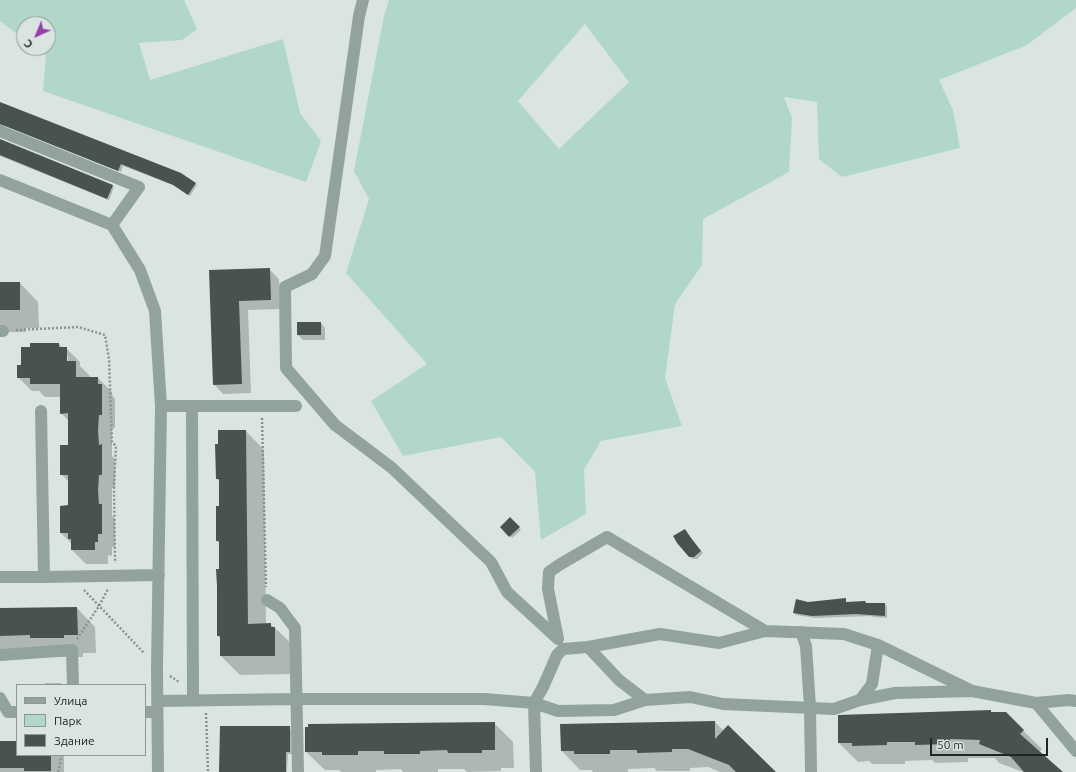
<!DOCTYPE html>
<meta charset="utf-8">
<style>
body{margin:0}
#map{position:relative;width:1076px;height:772px;overflow:hidden;background:#dae5e1;font-family:Ubuntu,sans-serif}
canvas{display:block}
.legend{position:absolute;left:16px;top:684px;width:130px;height:72px;box-sizing:border-box;background:#dae5e1;border:1px solid #909895;margin:0;padding:5px 7px;list-style:none;font-size:12px;color:#212524}
.legend li{display:flex;align-items:center;gap:8px;height:20px}
.legend b{width:20px;border:1px solid #909895}
.north{position:absolute;left:16px;top:16px;width:40px;height:40px;box-sizing:border-box;background:#dae5e1;border:1px solid #909895;border-radius:50%;rotate:224deg;font-size:11px;font-weight:700;line-height:16px;text-align:center;color:#212524}
.north::after{content:'';display:block;margin:auto;width:14px;height:18px;background:#973eaa;clip-path:polygon(50% 0,100% 100%,50% 72%,0 100%)}
.scale{position:absolute;left:930px;top:738px;width:118px;height:18px;box-sizing:border-box;border:2px solid #212524;border-top:0;padding-left:5px;font-size:12px;line-height:14px;white-space:nowrap;color:#212524;-webkit-text-stroke:3px #dae5e1;paint-order:stroke}
</style>
<div id="map">
<canvas width="1076" height="772"></canvas>
<ul class="legend">
<li><b style="height:5px;background:#92a39c"></b>Улица</li>
<li><b style="height:11px;background:#b0d7c8"></b>Парк</li>
<li><b style="height:11px;background:#48524e"></b>Здание</li>
</ul>
<div class="north">С</div>
<div class="scale">50 m</div>
</div>
<script>
const c = document.querySelector('canvas').getContext('2d');
c.lineJoin = 'round';
function fill(path, color) {
  c.fillStyle = color;
  c.fill(path, 'evenodd');
}
function poly(rows) {
  const path = new Path2D();
  for (const r of rows) {
    path.moveTo(r[0], r[1]);
    for (let i = 2; i < r.length; i += 2) path.lineTo(r[i], r[i + 1]);
  }
  return path;
}
function strokePath(path, color, width, dash) {
  c.strokeStyle = color;
  c.lineWidth = width;
  c.lineCap = dash ? 'butt' : 'round';
  c.setLineDash(dash || []);
  c.stroke(path);
}
fill(poly([
 [0,0,184,0,197,29,182,40,139,43,150,80,283,39,300,113,321,141,306,182,43,91,46,55,36,48,48,48,48,24,24,24,24,39,0,21],
 [389,0,1076,0,1076,8,1027,45,939,80,953,110,960,148,842,177,819,159,817,102,784,97,792,118,789,172,703,219,702,265,675,304,665,378,682,426,601,441,584,470,586,514,541,540,535,472,501,437,403,456,371,401,427,364,346,273,369,199,354,171,384,16],
 [585,24,629,82,559,149,518,101]
]), '#b0d7c8');
fill(poly([
 [0,103,195,183,197,185,190,196,176,186,123,166,121,172,6,126,0,126],
 [0,140,112,185,114,187,109,200,0,156],
 [269,269,279,279,280,309,248,310,251,393,223,394,214,384,210,271],
 [0,283,20,283,38,302,39,328,26,328,26,332,0,332],
 [321,323,325,328,325,340,303,340,298,335],
 [59,344,63,348,66,348,80,362,80,366,90,376,90,378,98,378,112,392,112,395,115,399,115,428,112,428,112,456,115,459,115,488,112,488,112,516,115,519,115,547,112,547,112,556,108,555,108,564,86,564,72,550,72,544,61,533,69,506,69,482,61,474,69,446,69,421,61,413,61,397,45,397,39,391,32,391,18,377,22,366],
 [66,356,68,356,68,366],
 [246,431,264,450,266,624,270,624,275,628,294,646,294,674,240,675,221,656,221,639,218,636,220,570,220,544,217,541,220,507,220,482,217,479,220,445],
 [510,518,521,530,512,538,501,527],
 [687,533,703,553,697,559,692,559,678,543],
 [845,599,847,603,885,604,887,606,887,618,873,617,872,616,815,618,796,615,794,613,808,603],
 [77,608,95,627,96,653,83,653,83,657,0,657,0,609],
 [45,683,61,683,63,685,45,685],
 [990,711,993,713,1005,713,1042,749,1039,752,1061,772,1023,772,999,763,995,758,968,758,968,762,935,763,932,760,905,761,905,764,872,764,869,761,858,762,839,743],
 [715,722,724,731,775,772,720,772,708,767,690,768,690,771,657,771,654,768,628,769,628,772,593,772,591,770,580,770,562,751,561,725],
 [494,723,513,742,514,768,501,768,501,771,467,772,464,769,438,769,438,772,403,772,401,769,376,770,376,772,341,772,339,770,325,770,306,752],
 [289,727,291,730,292,754,288,754,287,772,220,772],
 [0,742,17,742,17,755,63,755,64,756,64,772,0,772]
]), '#0003');
fill(poly([
 [0,102,181,173,196,183,188,195,173,185,121,164,118,171,0,124],
 [0,139,113,185,107,199,0,155],
 [270,268,271,300,239,301,242,384,213,385,209,270],
 [0,282,20,282,20,310,0,310],
 [297,322,321,322,321,335,297,335],
 [30,343,59,343,59,347,67,347,67,361,76,361,76,377,98,377,98,384,102,384,102,415,99,415,98,430,99,445,102,444,102,475,99,475,98,491,99,504,102,504,102,534,98,534,98,542,95,542,95,550,71,550,71,539,68,539,68,533,60,533,60,506,68,505,68,475,60,475,60,445,68,445,68,413,60,414,60,384,30,384,30,378,17,378,17,365,21,365,21,347,30,347],
 [218,430,246,430,248,624,271,623,271,627,275,627,275,656,220,656,220,636,217,636,217,586,216,569,219,569,219,541,216,541,216,506,219,506,219,479,216,479,215,444,218,444],
 [510,517,520,527,509,537,500,527],
 [685,529,691,538,701,551,694,557,689,557,677,543,673,536],
 [846,598,846,602,865,601,866,603,885,603,885,616,856,614,812,616,793,613,796,599,808,602],
 [77,607,78,635,64,635,64,638,30,638,30,635,0,636,0,608],
 [991,710,991,712,1006,712,1024,730,1020,734,1063,772,1024,772,1011,757,979,744,980,740,950,739,950,744,915,745,915,742,887,742,887,745,852,746,852,743,838,743,838,715],
 [715,721,715,739,728,725,776,772,736,772,729,765,688,749,672,749,672,752,637,753,637,750,610,750,610,754,574,754,574,751,561,751,560,724],
 [495,722,495,750,482,750,482,753,448,753,447,750,420,751,420,754,384,754,384,751,358,751,358,755,322,755,322,752,305,752,305,727,308,727,308,724],
 [220,726,290,726,290,752,286,752,286,772,219,772],
 [0,741,17,741,17,755,51,755,51,771,24,771,24,768,0,768]
]), '#48524e');
strokePath(poly([
 [16,330,78,327,105,335,109,359,112,442,116,446,114,488,115,563],
 [262,418,266,587],
 [84,590,144,653],
 [77,639,99,606,108,589],
 [170,676,179,682],
 [206,713,208,772],
 [58,772,62,755]
]), '#8a918f', 2.5, [2, 2]);
strokePath(poly([
 [363,0,359,16,325,256,312,274,285,287,286,368,335,425,359,443,392,468,491,562,507,592,557,638],
 [0,131,139,187,112,225],
 [0,180,112,225,140,270,155,311,161,406,157,668,158,772],
 [0,331,3,331],
 [161,406,192,406,193,700],
 [192,406,296,406],
 [41,411,44,577],
 [0,577,44,577,159,575],
 [267,600,280,608,295,628,298,772],
 [801,632,806,646,810,707,811,772],
 [558,639,548,589,549,572,559,565,607,537,765,631],
 [588,647,619,680,645,700],
 [0,655,72,650,73,685],
 [0,698,8,712,17,712],
 [860,700,872,684,878,645],
 [157,701,297,699,484,699,534,703,558,711,614,710,645,700,690,697,723,704,834,709,860,700,895,693,972,691],
 [1036,703,1076,751],
 [145,712,157,712],
 [536,772,534,703,543,687,557,655,563,649,588,647,660,634,719,643,765,631,844,634,878,645,972,691,1036,703,1069,700,1076,701]
]), '#92a39c', 12);
</script>
